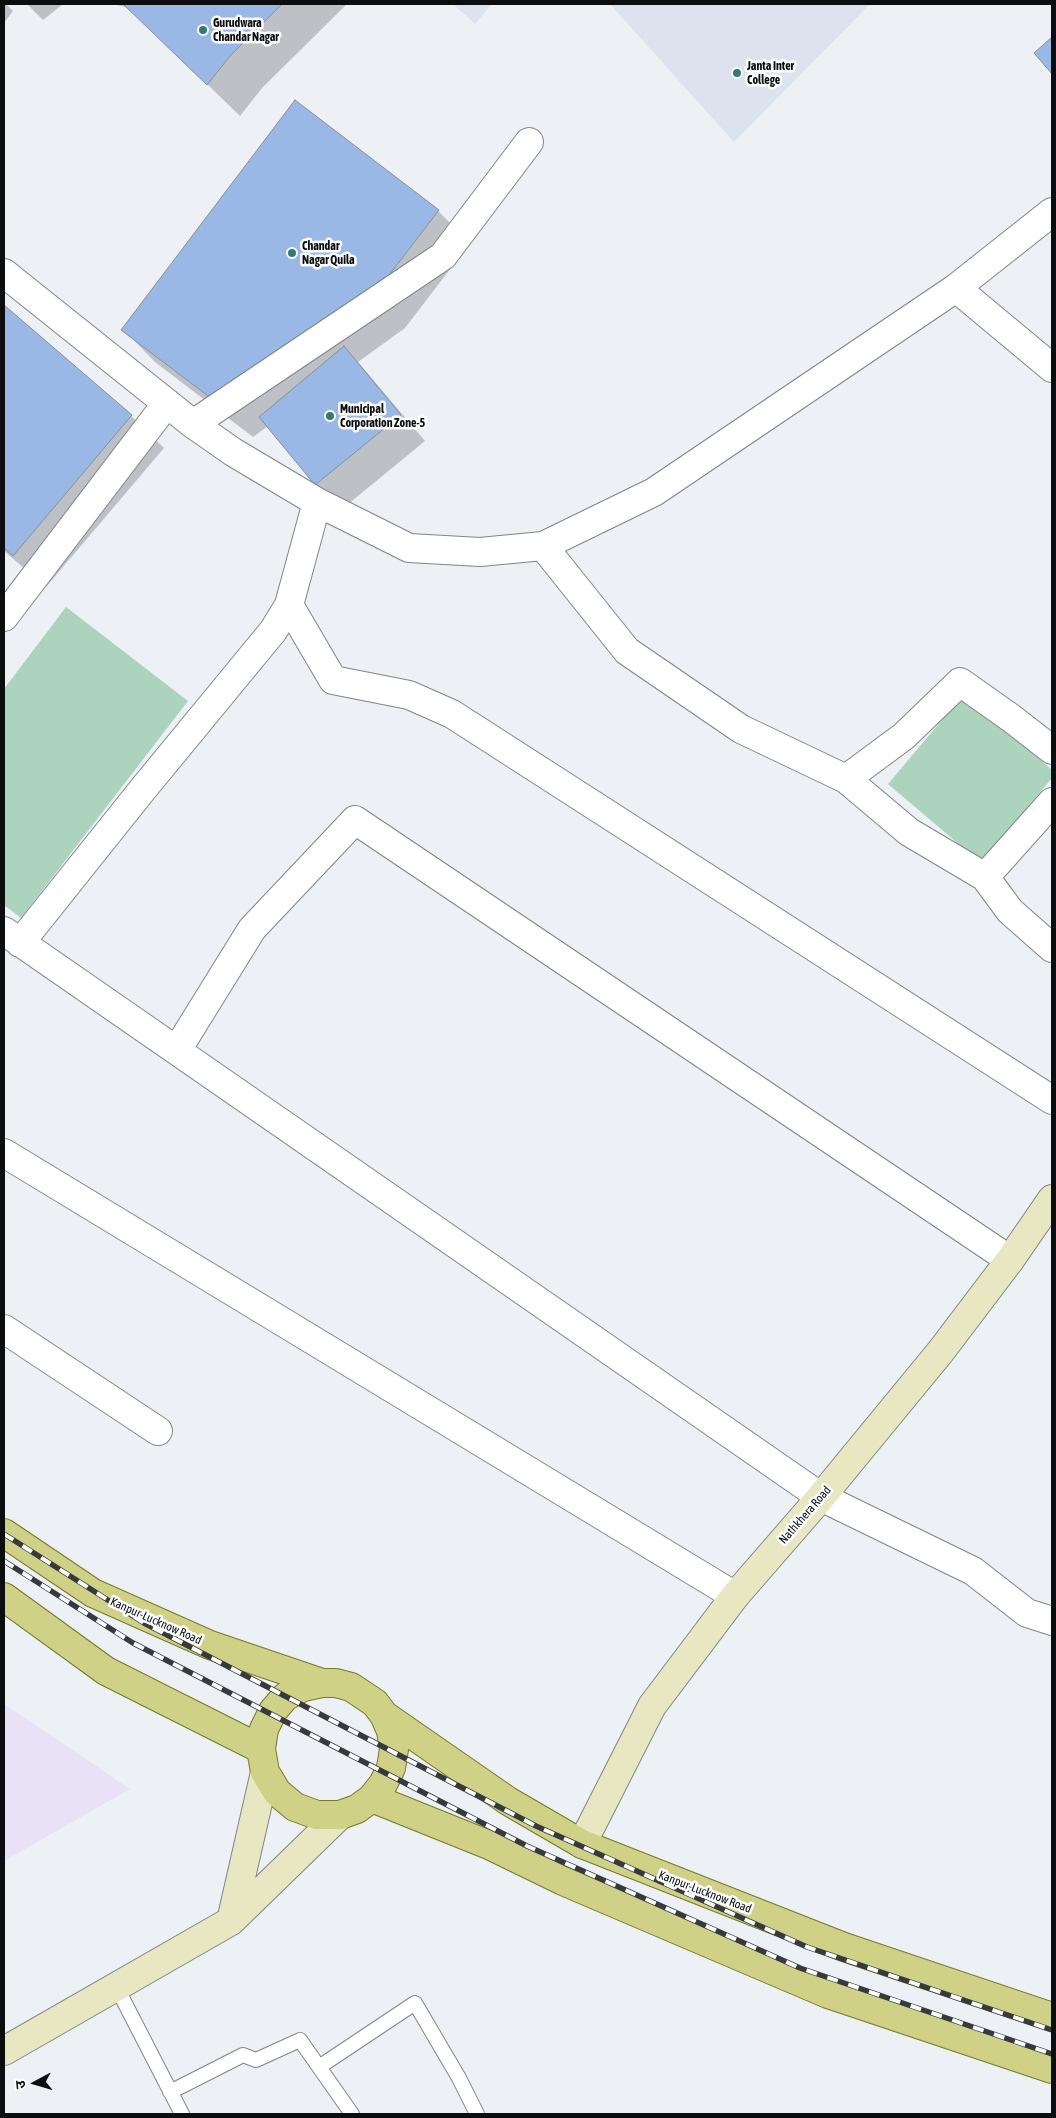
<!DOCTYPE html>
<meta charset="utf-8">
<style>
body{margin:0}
#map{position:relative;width:1056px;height:2118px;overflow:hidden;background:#edf0f5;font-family:"Asap Condensed","Noto Sans Devanagari",sans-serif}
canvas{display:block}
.frame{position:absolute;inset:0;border:5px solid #0c0d0f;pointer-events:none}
.north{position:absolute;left:10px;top:2058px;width:50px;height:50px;-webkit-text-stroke:4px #fcfdff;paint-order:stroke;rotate:264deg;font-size:14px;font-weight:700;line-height:20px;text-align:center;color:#0c0d0f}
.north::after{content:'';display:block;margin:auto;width:18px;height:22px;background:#0c0d0f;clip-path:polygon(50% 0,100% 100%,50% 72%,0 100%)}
</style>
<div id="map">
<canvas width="1056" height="2118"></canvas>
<div class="frame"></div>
<div class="north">उ</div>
</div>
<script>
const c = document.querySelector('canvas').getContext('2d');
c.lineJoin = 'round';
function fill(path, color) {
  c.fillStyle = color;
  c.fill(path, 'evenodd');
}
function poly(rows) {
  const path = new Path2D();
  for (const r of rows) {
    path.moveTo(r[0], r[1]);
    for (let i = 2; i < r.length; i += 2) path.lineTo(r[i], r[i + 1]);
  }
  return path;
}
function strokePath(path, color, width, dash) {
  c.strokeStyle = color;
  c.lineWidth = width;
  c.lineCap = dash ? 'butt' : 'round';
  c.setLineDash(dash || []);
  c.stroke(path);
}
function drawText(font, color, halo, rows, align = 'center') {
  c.font = font + ' "Asap Condensed",sans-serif';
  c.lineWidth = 5;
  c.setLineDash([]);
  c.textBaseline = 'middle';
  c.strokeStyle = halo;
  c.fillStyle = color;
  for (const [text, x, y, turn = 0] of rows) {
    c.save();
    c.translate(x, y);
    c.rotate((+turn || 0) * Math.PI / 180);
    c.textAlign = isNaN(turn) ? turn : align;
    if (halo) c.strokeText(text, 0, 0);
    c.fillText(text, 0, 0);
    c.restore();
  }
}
fill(poly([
 [453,4,492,4,475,24],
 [610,4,870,4,734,142]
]), '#dce3ee');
fill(poly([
 [4,1704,130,1789,4,1861]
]), '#e9e2f7');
fill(poly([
 [66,607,188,701,21,918,4,905,4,689],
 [964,694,1052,770,1052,778,981,863,888,784]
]), '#abd3bd');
fill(poly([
 [4,4,6,4,13,11,4,23],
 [27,4,63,4,43,20],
 [113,4,347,4,262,88,240,116,129,8],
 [438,211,470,243,405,328,358,362,425,441,341,510,316,484,268,426,253,437,155,362,123,329],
 [4,307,131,416,164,448,46,587,4,551]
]), '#0003');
const building = poly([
 [123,4,282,4,230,56,207,85,123,4],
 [1052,37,1052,74,1034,53,1052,37],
 [295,100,439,210,373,296,220,405,121,330,295,100],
 [4,305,132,415,13,556,4,548,4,305],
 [344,346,401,415,315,485,259,417,344,346]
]);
fill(building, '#9ab8e6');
strokePath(building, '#8b8e92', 1);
const lane = poly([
 [116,1986,182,2114],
 [319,2067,415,2003,459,2078,477,2114],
 [170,2092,243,2055,256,2060,300,2040,352,2114]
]);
const street = poly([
 [4,273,193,424,233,452,317,502,409,548,480,552,543,546,654,492,956,288,1052,212],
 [956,288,1052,368],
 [193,424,443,256,529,142],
 [543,546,627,651,741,729,846,779,909,832,985,877,1052,802],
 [289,605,333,680,409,695,452,714,1052,1100],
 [4,617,167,403],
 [846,779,904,736,960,682,1011,718,1052,750],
 [985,877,1010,911,1052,948],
 [4,931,821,1497,973,1571,1027,1613,1052,1621],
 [20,943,143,789,273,631,289,605,317,502],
 [177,1050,252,929,355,820,1010,1260],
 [4,1153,735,1596],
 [4,1329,158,1431]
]);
const secondary = poly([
 [582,1844,652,1706,735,1596,821,1497,941,1351,1010,1260,1052,1199],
 [231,1921,265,1772],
 [4,2051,231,1921,340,1815]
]);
const primary = poly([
 [4,1533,93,1593,210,1645,322,1683,336,1683,351,1687,375,1703,384,1715,391,1731,394,1749,391,1768,383,1784,372,1798,357,1809,340,1815,317,1815,295,1807,277,1792,265,1772,261,1749,264,1729,273,1711,285,1697,303,1687,322,1683],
 [4,1597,106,1671,261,1749],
 [384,1715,508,1801,582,1844,844,1947,1052,2017],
 [372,1798,489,1845,563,1881,828,1994,1052,2069]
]);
strokePath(lane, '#818488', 16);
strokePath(street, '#818488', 30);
strokePath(secondary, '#818488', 30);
strokePath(primary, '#757928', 30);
strokePath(lane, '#fff', 14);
strokePath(street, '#fff', 28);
strokePath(secondary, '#e7e8c2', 28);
strokePath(primary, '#ced186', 28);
const rail = poly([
 [4,1534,144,1623,536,1826,807,1947,1052,2030],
 [4,1561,133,1643,527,1846,800,1968,1052,2054]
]);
strokePath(rail, '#38393c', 5.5);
strokePath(rail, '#fcfdff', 4, [11]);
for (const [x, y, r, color] of [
 [203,30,5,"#327a73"],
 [737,73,5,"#327a73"],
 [292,253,5,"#327a73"],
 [330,416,5,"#327a73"]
]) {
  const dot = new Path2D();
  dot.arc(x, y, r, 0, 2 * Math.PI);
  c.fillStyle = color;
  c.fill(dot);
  strokePath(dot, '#fcfdff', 2);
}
drawText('bold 12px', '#0c0d0f', '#fcfdff', [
 ["Gurudwara",213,23],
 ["Chandar Nagar",213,37],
 ["Janta Inter",747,66],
 ["College",747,80],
 ["Chandar",302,246],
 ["Nagar Quila",302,260],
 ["Municipal",340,409],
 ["Corporation Zone-5",340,423]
], 'left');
drawText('12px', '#0c0d0f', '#fcfdff', [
 ["Nathkhera Road",805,1515,-49],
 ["Kanpur-Lucknow Road",156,1621,24],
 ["Kanpur-Lucknow Road",705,1892,21]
]);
</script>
